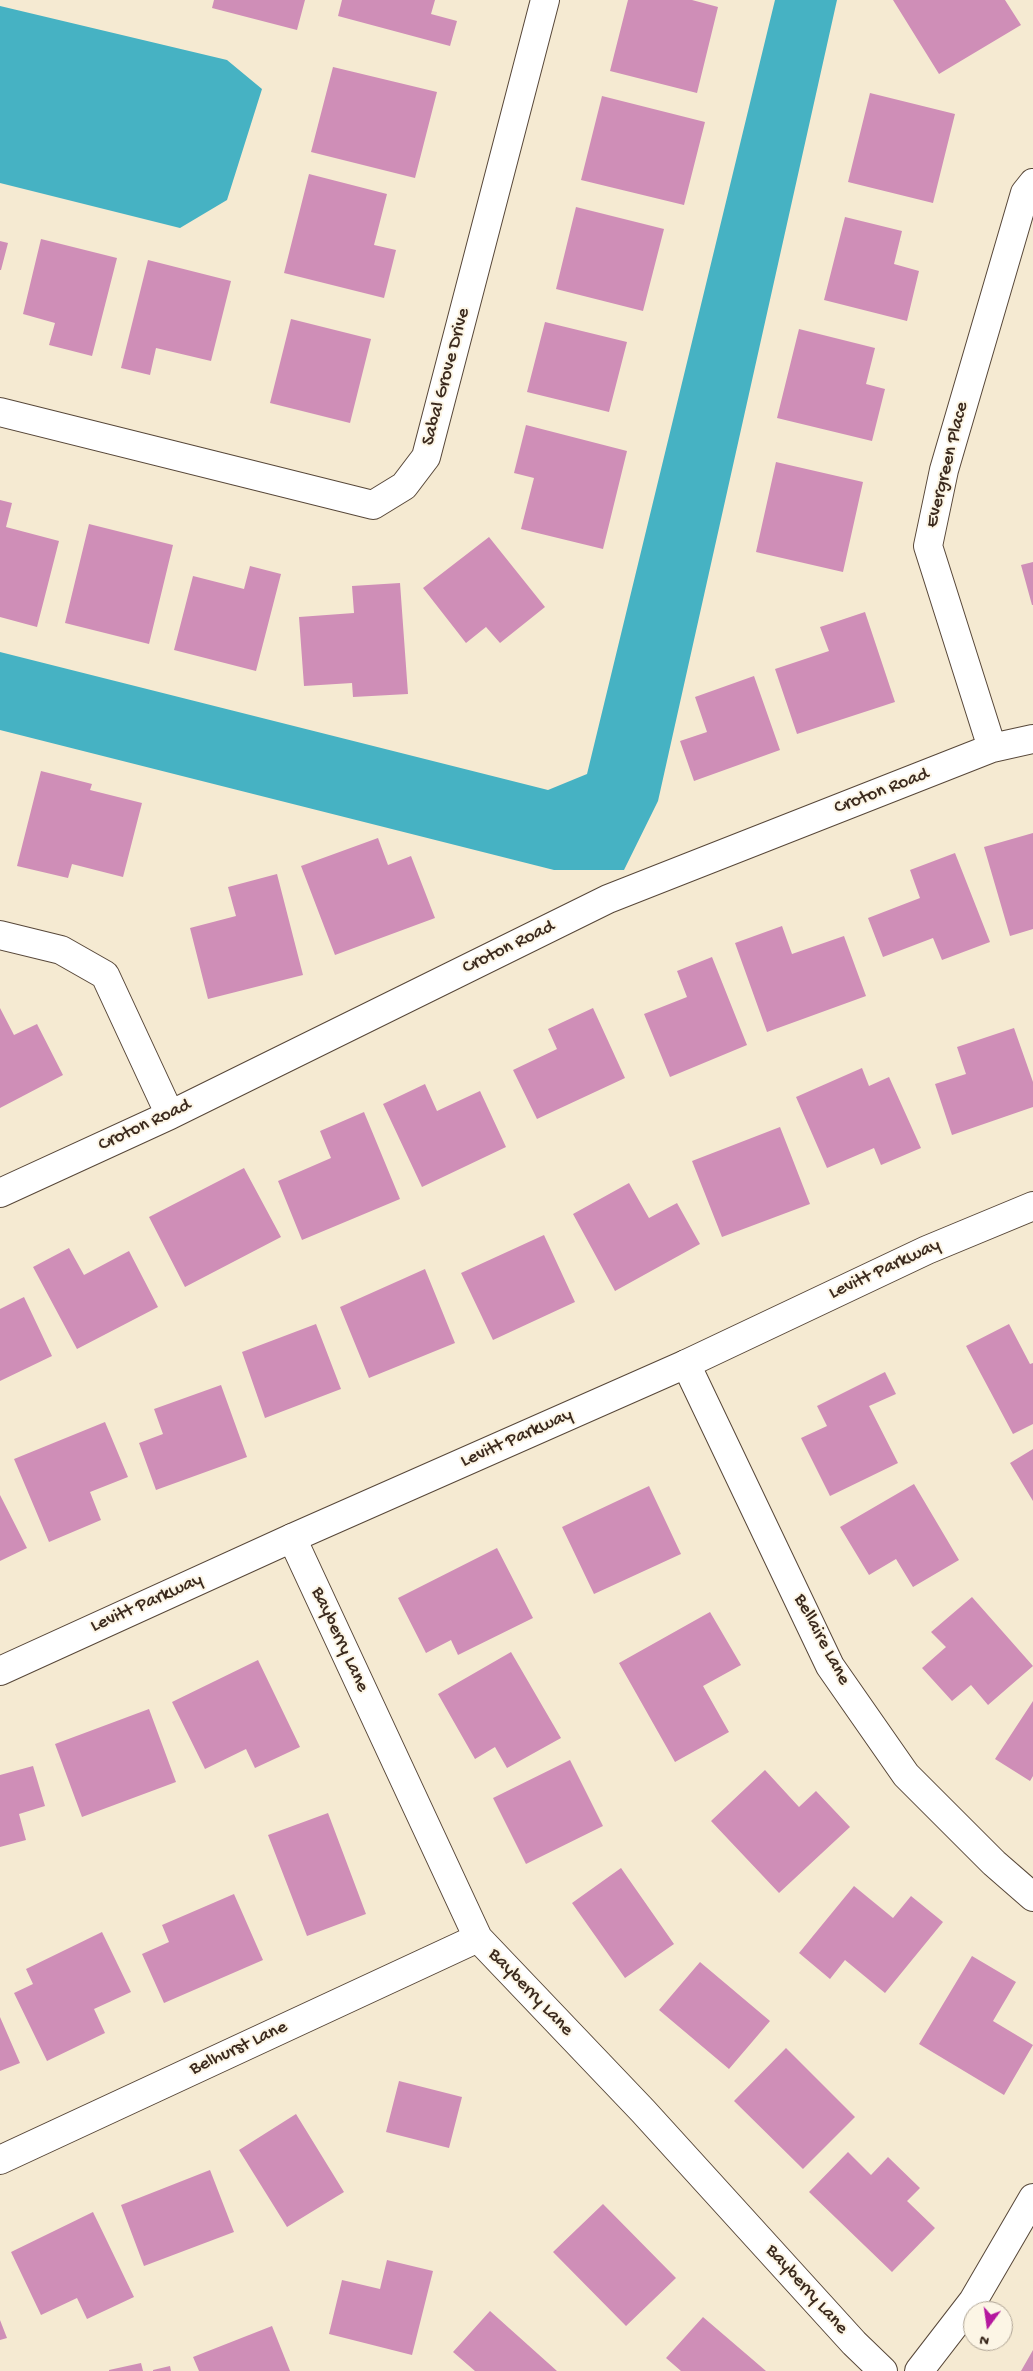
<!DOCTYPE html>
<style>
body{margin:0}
#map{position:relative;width:1033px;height:2371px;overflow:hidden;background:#f5ead2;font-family:"Gochi Hand",sans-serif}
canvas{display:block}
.north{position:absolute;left:963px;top:2301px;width:50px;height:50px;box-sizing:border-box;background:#fcf5e5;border:1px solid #afa495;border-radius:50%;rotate:194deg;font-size:14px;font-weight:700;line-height:20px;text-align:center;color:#3b2a1e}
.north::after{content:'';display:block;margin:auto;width:18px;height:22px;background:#b5179e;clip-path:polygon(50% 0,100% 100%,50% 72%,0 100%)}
</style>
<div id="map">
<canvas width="1033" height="2371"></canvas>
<div class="north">N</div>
</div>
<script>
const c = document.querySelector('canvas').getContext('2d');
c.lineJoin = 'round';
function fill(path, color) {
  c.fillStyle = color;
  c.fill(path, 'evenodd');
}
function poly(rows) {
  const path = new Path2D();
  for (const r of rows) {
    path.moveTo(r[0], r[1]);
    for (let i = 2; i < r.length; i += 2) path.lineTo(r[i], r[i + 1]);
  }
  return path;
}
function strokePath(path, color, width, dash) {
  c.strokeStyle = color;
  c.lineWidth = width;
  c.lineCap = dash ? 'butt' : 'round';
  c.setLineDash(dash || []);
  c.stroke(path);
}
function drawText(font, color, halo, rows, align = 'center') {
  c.font = font + ' "Gochi Hand",sans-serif';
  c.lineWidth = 4;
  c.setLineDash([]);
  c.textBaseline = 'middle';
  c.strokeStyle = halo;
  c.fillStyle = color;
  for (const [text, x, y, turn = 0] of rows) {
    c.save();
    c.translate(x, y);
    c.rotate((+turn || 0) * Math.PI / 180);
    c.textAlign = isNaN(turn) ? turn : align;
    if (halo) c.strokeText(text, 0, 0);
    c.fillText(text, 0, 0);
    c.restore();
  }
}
fill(poly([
 [775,0,837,0,658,801,624,870,554,870,0,730,0,652,548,790,587,774],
 [0,6,227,60,262,89,227,200,180,228,0,183]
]), '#46b2c3');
fill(poly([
 [214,0,305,0,297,30,212,8],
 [342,0,435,0,431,14,457,21,450,46,338,16],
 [628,0,692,0,718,7,697,93,610,71],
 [893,0,1005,0,1021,25,939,74],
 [333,67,437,92,415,178,311,152],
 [870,93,955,114,933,203,848,182],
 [602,96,705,122,684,205,581,180],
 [309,174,387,194,374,245,396,250,384,298,284,273],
 [576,207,664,229,643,311,556,289],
 [845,217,902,231,894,264,919,271,907,321,824,300],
 [41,239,117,258,92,356,49,345,55,323,23,314],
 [0,241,8,243,1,270,0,270],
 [148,260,231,281,211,361,156,348,150,375,121,368],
 [291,319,371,339,350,423,270,403],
 [545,322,627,342,609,412,527,392],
 [799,329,875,348,866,384,885,389,872,441,777,418],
 [526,425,627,451,603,549,521,529,534,478,514,473],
 [776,462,863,482,843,572,756,552],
 [0,500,12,503,6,527,59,541,37,627,0,617],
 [89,524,173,545,149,644,65,623],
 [489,537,545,607,500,643,486,627,466,643,423,588],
 [1033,562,1033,605,1032,605,1021,565],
 [250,566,281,574,256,671,174,650,193,576,244,589],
 [400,583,408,694,353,697,352,683,304,686,299,617,354,613,352,586],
 [865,612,895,702,797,734,775,669,829,651,820,627],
 [754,676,780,750,694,781,680,741,707,732,695,697],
 [41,771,92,784,90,790,142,803,123,877,72,864,68,878,17,866],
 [1033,833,1033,929,1010,936,984,847],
 [378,838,388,865,411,856,435,918,335,955,301,866],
 [955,853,990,942,942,960,933,938,883,957,868,918,920,898,910,870],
 [277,874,303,975,208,999,190,928,236,916,228,887],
 [782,926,792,954,844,936,866,996,767,1032,735,943],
 [712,957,747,1045,670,1077,644,1014,687,997,677,971],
 [0,1008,14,1035,37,1024,63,1075,0,1108],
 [593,1008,625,1078,537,1119,513,1070,557,1049,548,1029],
 [1014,1028,1033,1082,1033,1107,952,1135,935,1084,966,1074,957,1047],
 [862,1068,869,1086,889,1077,921,1148,881,1165,874,1148,827,1168,796,1097],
 [425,1084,437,1111,480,1091,506,1147,422,1187,383,1104],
 [364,1112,400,1199,302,1240,278,1181,331,1158,320,1131],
 [780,1127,810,1204,722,1237,692,1161],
 [244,1168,281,1237,185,1287,149,1217],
 [629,1183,649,1218,677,1203,700,1244,615,1291,573,1214],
 [544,1235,575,1302,493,1340,461,1273],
 [69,1248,84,1275,129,1251,158,1307,77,1349,33,1267],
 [425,1269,455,1343,369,1378,340,1307],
 [24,1297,52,1356,0,1381,0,1309],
 [316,1324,341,1389,265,1418,242,1352],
 [1009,1324,1030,1364,1033,1363,1033,1424,1013,1434,966,1346],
 [885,1372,896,1394,869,1406,898,1463,830,1496,801,1438,827,1426,817,1406],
 [221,1385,247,1457,156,1490,139,1443,163,1434,154,1409],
 [105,1422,128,1477,90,1492,101,1520,49,1542,14,1459],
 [1033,1449,1033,1501,1010,1463],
 [914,1484,959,1560,913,1587,896,1559,869,1575,840,1527],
 [649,1486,681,1554,594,1594,562,1527],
 [0,1495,27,1548,0,1561],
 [497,1548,533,1618,458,1655,451,1640,426,1653,398,1598],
 [972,1597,1033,1666,988,1705,971,1685,952,1701,922,1668,946,1647,931,1632],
 [710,1612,741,1665,703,1686,729,1732,675,1762,619,1663],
 [511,1652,561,1738,507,1768,495,1747,475,1759,438,1694],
 [258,1660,300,1747,255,1768,246,1749,205,1769,172,1702],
 [1033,1701,1033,1776,1030,1781,995,1759],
 [149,1709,176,1782,82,1817,55,1744],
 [570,1760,603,1826,526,1864,493,1798],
 [33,1766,45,1806,19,1814,26,1840,0,1847,0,1775],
 [765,1770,799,1807,816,1791,850,1827,779,1893,711,1821],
 [328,1813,366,1914,307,1936,268,1835],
 [621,1868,674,1944,625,1978,572,1903],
 [854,1886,893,1918,911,1896,943,1922,885,1993,845,1960,830,1979,799,1953],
 [234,1894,263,1960,164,2003,142,1954,169,1942,162,1925],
 [102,1932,131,1992,94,2009,105,2033,47,2061,14,1993,33,1984,26,1969],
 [972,1956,1016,1982,993,2021,1033,2045,1004,2095,919,2044],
 [700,1962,770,2021,729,2069,659,2010],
 [0,2017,20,2063,0,2071],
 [786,2048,855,2117,803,2169,734,2101],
 [399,2081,462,2097,449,2148,386,2132],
 [296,2114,344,2192,287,2227,239,2150],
 [848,2152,871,2175,888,2157,920,2188,907,2201,935,2228,892,2272,809,2192],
 [210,2170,234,2232,144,2266,121,2205],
 [603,2204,676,2278,626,2326,553,2252],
 [93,2212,134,2297,87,2319,77,2298,41,2315,11,2252],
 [387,2260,433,2271,412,2355,329,2334,342,2280,380,2289],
 [490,2311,557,2371,475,2371,453,2352],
 [703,2317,766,2371,681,2371,666,2358],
 [0,2320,7,2338,0,2340],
 [272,2326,290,2371,199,2371,193,2357],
 [1033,2350,1033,2371,1021,2371],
 [141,2363,143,2371,109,2371,109,2370],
 [170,2366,171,2371,153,2371,153,2370]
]), '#cf8eb7');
const street = poly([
 [0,412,373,505,404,486,426,457,545,0],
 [992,748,928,546,944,470,1025,193,1033,183],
 [0,935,61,950,105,975,170,1115],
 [0,1193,170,1115,608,899,992,748,1033,739],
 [686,1364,830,1666,906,1775,994,1863,1033,1897],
 [292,1538,478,1938,643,2111,854,2343,883,2371],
 [0,2160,478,1938],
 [919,2371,973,2301,1033,2198]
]);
const secondary = poly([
 [0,1671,292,1538,686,1364,927,1250,1033,1206]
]);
strokePath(street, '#574739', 30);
strokePath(secondary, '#574739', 30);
strokePath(street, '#fff', 28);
strokePath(secondary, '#fff', 28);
drawText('19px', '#3b2a1e', '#fcf5e5', [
 ["Sabal Grove Drive",447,377,-75],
 ["Evergreen Place",948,465,-76],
 ["Croton Road",882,792,-21],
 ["Croton Road",509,948,-26],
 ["Croton Road",145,1126,-25],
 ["Levitt Parkway",885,1270,-25],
 ["Levitt Parkway",517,1439,-24],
 ["Levitt Parkway",147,1604,-24],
 ["Bayberry Lane",339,1640,65],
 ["Bellaire Lane",821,1640,62],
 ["Bayberry Lane",530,1993,46],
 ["Belhurst Lane",239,2049,-25],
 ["Bayberry Lane",806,2290,48]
]);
</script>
